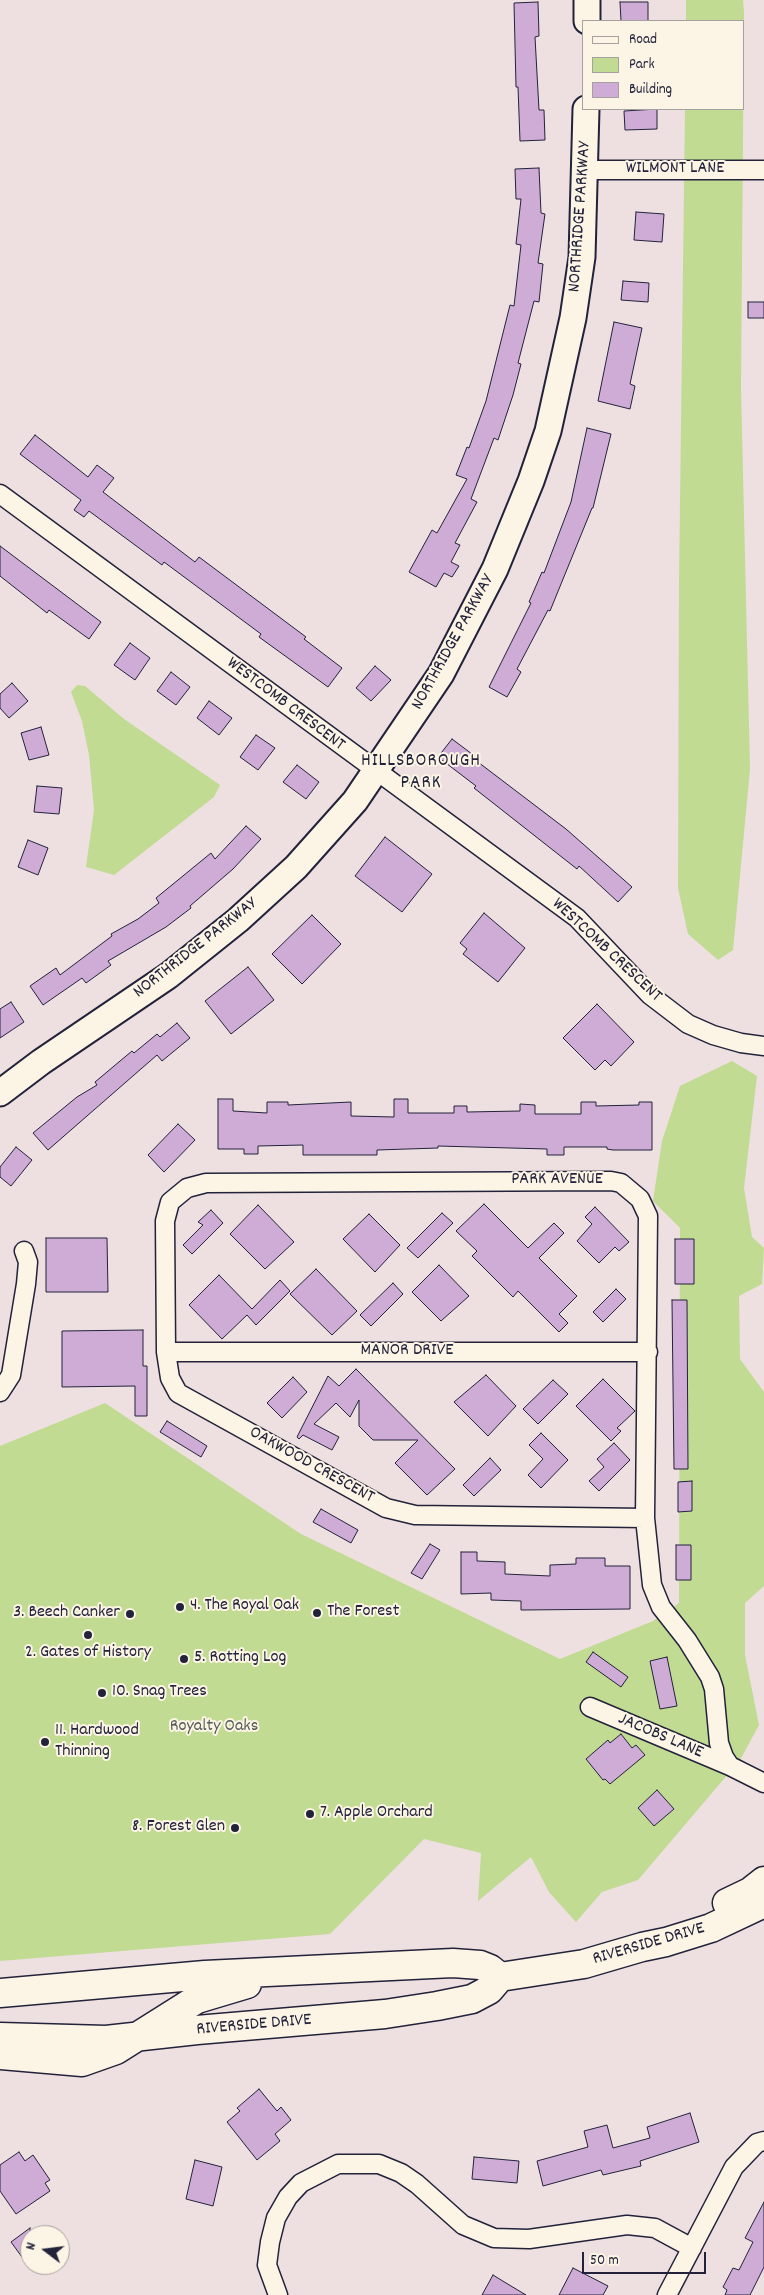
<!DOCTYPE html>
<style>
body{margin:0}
#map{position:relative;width:764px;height:2295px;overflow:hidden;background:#eedfe0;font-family:Dekko,sans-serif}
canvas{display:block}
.legend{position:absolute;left:582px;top:20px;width:162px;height:90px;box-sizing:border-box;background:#fcf5e5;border:1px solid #a5a1a1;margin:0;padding:6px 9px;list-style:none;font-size:15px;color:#22223b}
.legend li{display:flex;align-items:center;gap:10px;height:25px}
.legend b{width:25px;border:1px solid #a5a1a1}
.north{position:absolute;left:20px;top:2225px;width:50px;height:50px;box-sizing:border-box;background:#fcf5e5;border:1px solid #a5a1a1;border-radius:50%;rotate:285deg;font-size:14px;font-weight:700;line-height:20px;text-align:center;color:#22223b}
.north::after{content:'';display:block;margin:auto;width:18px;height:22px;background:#22223b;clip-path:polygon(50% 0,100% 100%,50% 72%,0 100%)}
.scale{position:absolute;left:582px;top:2252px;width:124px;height:22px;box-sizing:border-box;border:2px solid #22223b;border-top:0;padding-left:6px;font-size:15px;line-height:18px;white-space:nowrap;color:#22223b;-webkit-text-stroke:4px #fcf5e5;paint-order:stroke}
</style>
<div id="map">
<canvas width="764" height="2295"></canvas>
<ul class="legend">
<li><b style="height:6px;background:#fcf5e5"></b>Road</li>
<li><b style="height:14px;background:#c1db92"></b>Park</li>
<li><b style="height:14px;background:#ceacd6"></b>Building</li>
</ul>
<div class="north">N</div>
<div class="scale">50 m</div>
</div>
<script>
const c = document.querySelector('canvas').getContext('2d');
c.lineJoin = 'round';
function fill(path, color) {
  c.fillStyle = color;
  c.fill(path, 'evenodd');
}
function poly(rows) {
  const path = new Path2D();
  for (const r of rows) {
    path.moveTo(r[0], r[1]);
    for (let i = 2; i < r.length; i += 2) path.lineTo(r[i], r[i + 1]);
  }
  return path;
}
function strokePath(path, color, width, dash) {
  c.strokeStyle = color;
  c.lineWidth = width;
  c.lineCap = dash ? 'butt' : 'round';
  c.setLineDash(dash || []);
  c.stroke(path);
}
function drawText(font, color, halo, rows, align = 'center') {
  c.font = font + ' Dekko,sans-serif';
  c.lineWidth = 4;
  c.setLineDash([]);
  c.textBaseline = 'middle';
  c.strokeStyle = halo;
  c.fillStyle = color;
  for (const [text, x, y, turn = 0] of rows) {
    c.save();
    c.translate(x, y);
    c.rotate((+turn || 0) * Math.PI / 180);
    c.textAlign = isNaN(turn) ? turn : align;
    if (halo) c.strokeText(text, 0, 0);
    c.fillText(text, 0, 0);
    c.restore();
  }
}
fill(poly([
 [686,0,743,0,744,12,741,388,750,769,733,950,718,960,688,934,678,888,679,583,685,109,743,109,743,21,686,21],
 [77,685,85,686,124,719,220,785,214,797,114,875,86,867,94,810,89,755,82,721,71,692],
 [732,1061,757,1076,744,1188,752,1237,764,1248,762,1284,739,1296,740,1359,764,1392,764,1586,745,1603,745,1655,759,1725,740,1760,638,1880,602,1892,576,1922,549,1892,531,1857,478,1901,481,1853,424,1839,330,1934,0,1961,0,1446,105,1403,301,1534,560,1659,653,1621,679,1603,680,1228,653,1201,662,1141,680,1086]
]), '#c1db92');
const building = poly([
 [538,2,539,36,535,37,539,110,544,110,545,140,520,141,518,87,516,87,514,3,538,2],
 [620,2,648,2,648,21,621,21,620,2],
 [657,109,657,129,625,130,624,111,657,109],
 [539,168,541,213,545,214,538,263,543,264,539,302,534,301,518,363,521,364,513,395,498,440,494,438,471,499,477,502,455,543,460,545,451,562,459,566,452,577,444,573,436,587,409,572,432,530,437,533,467,479,456,475,467,447,469,448,486,401,510,305,514,306,521,245,516,244,521,199,516,199,515,169,539,168],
 [636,212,664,214,662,242,634,240,636,212],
 [623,281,649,283,648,302,621,300,623,281],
 [748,302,764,302,764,318,748,318,748,302],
 [614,322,642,328,630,384,635,386,630,409,598,401,614,322],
 [587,428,611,434,593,508,592,508,550,611,548,610,517,669,521,672,507,697,489,687,531,603,529,602,542,572,544,573,571,502,587,428],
 [35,435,88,477,97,465,114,478,103,492,195,562,199,557,306,637,304,639,342,668,328,687,259,637,261,634,164,562,162,565,89,511,84,517,74,510,81,500,20,454,35,435],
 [0,546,101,622,89,639,49,610,47,613,0,576,0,546],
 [130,643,150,658,135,680,114,665,130,643],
 [375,666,391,680,371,701,356,688,375,666],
 [171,672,190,687,176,705,157,691,171,672],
 [12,683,28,701,9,718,0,708,0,694,12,683],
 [209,701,232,718,219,735,197,718,209,701],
 [41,727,49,755,29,760,21,733,41,727],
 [256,735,275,748,258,770,240,757,256,735],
 [452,739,476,757,474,759,566,829,632,887,618,902,579,866,577,869,474,788,476,786,438,757,452,739],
 [297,765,319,782,306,799,283,782,297,765],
 [37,786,62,788,59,814,34,812,37,786],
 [246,826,261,839,233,869,190,906,191,908,166,927,108,961,111,965,86,983,82,978,43,1005,30,986,56,968,60,975,112,936,111,934,138,919,159,903,156,898,211,853,215,859,246,826],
 [385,837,432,874,402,912,355,876,385,837],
 [28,840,48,848,38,875,18,867,28,840],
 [484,913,525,948,498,982,463,954,467,949,460,943,484,913],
 [312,915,341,944,302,984,272,954,312,915],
 [248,967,274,1000,231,1034,205,1001,248,967],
 [11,1002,24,1022,0,1038,0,1009,11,1002],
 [597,1004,634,1042,611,1066,605,1060,595,1070,563,1038,597,1004],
 [177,1023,190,1038,162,1061,157,1055,48,1150,33,1133,77,1097,97,1085,95,1082,132,1051,134,1053,157,1034,160,1037,177,1023],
 [218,1099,233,1099,233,1111,267,1113,267,1102,288,1102,288,1105,351,1102,351,1116,394,1117,394,1099,408,1099,408,1113,454,1113,454,1106,467,1106,467,1112,520,1111,520,1104,535,1105,535,1114,581,1114,581,1102,596,1102,596,1106,639,1105,639,1102,652,1102,652,1150,613,1150,607,1149,607,1147,564,1147,564,1155,547,1155,547,1149,438,1146,438,1148,377,1150,377,1155,303,1155,303,1145,258,1146,258,1154,244,1154,244,1149,218,1149,218,1099],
 [178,1124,195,1140,164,1172,148,1155,178,1124],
 [16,1147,32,1160,11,1186,0,1177,0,1167,16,1147],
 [484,1204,528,1248,554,1223,564,1233,539,1258,577,1296,559,1314,568,1323,559,1332,518,1291,513,1297,472,1256,477,1251,456,1231,484,1204],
 [258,1205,294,1242,265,1269,230,1234,258,1205],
 [595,1207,629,1242,619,1251,615,1247,599,1263,577,1241,592,1224,585,1217,595,1207],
 [211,1210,223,1223,192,1254,183,1245,203,1225,198,1222,211,1210],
 [442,1213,453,1223,418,1258,407,1248,442,1213],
 [369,1214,400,1245,375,1272,343,1239,369,1214],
 [46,1238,107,1238,108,1292,46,1292,46,1238],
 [675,1239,694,1239,694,1284,675,1284,675,1239],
 [439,1265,469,1296,441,1321,412,1292,439,1265],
 [316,1269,357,1311,332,1335,290,1294,316,1269],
 [219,1275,252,1309,280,1280,290,1291,256,1325,247,1315,222,1339,189,1305,219,1275],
 [393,1283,403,1294,371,1326,360,1315,393,1283],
 [616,1289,626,1299,603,1322,593,1312,616,1289],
 [672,1300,687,1300,688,1469,674,1469,672,1300],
 [143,1330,143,1366,147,1366,147,1416,135,1416,135,1386,62,1387,62,1331,143,1330],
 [356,1369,455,1469,427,1495,395,1463,418,1440,373,1440,359,1426,359,1400,350,1417,336,1403,314,1424,339,1437,332,1450,303,1435,299,1439,297,1437,328,1376,339,1386,356,1369],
 [486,1375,516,1406,488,1436,454,1402,486,1375],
 [293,1377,307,1392,282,1418,267,1403,293,1377],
 [603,1379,635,1411,617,1428,621,1431,611,1441,576,1406,603,1379],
 [553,1380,568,1394,538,1424,523,1409,553,1380],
 [167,1421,207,1446,201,1457,160,1432,167,1421],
 [541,1433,568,1460,541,1488,528,1475,543,1459,529,1445,541,1433],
 [614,1443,630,1460,599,1491,589,1481,604,1467,597,1459,614,1443],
 [490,1458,501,1470,474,1496,463,1485,490,1458],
 [692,1481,692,1511,678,1512,678,1482,692,1481],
 [321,1509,358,1530,351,1543,313,1522,321,1509],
 [430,1544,440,1550,422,1579,411,1573,430,1544],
 [676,1545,691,1545,691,1580,676,1580,676,1545],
 [461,1552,477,1552,477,1561,505,1562,505,1574,550,1576,550,1565,576,1564,576,1558,605,1558,605,1566,630,1566,630,1609,521,1610,521,1601,491,1600,491,1593,461,1594,461,1552],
 [593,1652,628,1677,621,1687,586,1662,593,1652],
 [667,1657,677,1706,660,1709,650,1661,667,1657],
 [621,1734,632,1748,636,1745,645,1755,610,1784,605,1779,603,1780,586,1759,608,1740,610,1743,621,1734],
 [657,1790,674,1809,654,1826,638,1808,657,1790],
 [259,2089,277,2111,281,2107,291,2120,275,2134,280,2141,257,2160,227,2122,240,2111,237,2108,259,2089],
 [690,2113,699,2142,640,2161,641,2166,603,2175,601,2170,543,2186,537,2161,588,2147,584,2131,607,2125,613,2148,650,2138,647,2127,690,2113],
 [19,2152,25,2161,33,2155,50,2180,45,2183,50,2191,16,2214,0,2191,0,2165,19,2152],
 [474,2157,519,2161,517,2183,472,2179,474,2157],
 [195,2160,222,2167,213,2206,186,2199,195,2160],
 [764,2202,764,2267,750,2295,725,2295,727,2290,723,2287,733,2268,739,2270,753,2242,745,2238,764,2202],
 [30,2228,30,2268,11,2242,30,2228],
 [573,2268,608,2286,603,2295,559,2295,573,2268],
 [493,2275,506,2283,526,2295,482,2295,493,2275]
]);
fill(building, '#ceacd6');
strokePath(building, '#22223b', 1);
const street = poly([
 [585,170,764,170],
 [0,494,577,918,650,995,688,1024,713,1035,741,1043,764,1046],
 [166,1352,648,1352],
 [0,1392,11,1375,26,1284,28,1262,24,1251],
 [645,1518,415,1515,386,1508,178,1393,170,1378,166,1352,165,1221,170,1202,187,1188,206,1183,611,1181,621,1183,640,1199,648,1216,645,1518,652,1585,661,1607,687,1640,710,1677,714,1689,719,1743,724,1757,730,1766,764,1783],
 [590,1707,730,1766],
 [278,2295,267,2265,270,2242,276,2218,288,2197,301,2183,338,2164,379,2164,401,2173,417,2184,463,2225,494,2238,529,2239,627,2225,655,2228,692,2248],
 [667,2295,734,2167,757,2143,764,2141]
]);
const secondary = poly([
 [587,21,587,0],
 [0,1093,41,1062,168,976,238,920,296,867,355,801,441,674,495,569,531,481,548,431,573,318,582,257,586,109]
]);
const highway = poly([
 [727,1903,750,1892,764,1881],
 [0,1993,205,1975,453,1963,480,1965,490,1969,500,1977],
 [0,2037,106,2040,197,2030,385,2014,437,2006,472,1999,489,1990,500,1977,584,1964,642,1947,666,1942,711,1928,764,1903],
 [0,2055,82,2062,116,2050,197,1999,247,1984]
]);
strokePath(street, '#22223b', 21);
strokePath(secondary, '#22223b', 29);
strokePath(highway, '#22223b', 31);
strokePath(street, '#fcf5e5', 18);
strokePath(secondary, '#fcf5e5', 25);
strokePath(highway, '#fcf5e5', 28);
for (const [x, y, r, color] of [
 [180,1607,5,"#22223b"],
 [317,1613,5,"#22223b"],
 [130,1614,5,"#22223b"],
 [88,1635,5,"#22223b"],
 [184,1659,5,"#22223b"],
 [102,1693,5,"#22223b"],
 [45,1742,5,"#22223b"],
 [310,1814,5,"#22223b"],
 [235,1828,5,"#22223b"]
]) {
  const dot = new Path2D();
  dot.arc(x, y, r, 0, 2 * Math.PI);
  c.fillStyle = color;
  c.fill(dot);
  strokePath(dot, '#fcf5e5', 2);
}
drawText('18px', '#22223b', '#fcf5e5', [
 ["WILMONT LANE",675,170],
 ["NORTHRIDGE PARKWAY",581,217,-86],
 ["NORTHRIDGE PARKWAY",454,643,-61],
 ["WESTCOMB CRESCENT",285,705,37],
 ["NORTHRIDGE PARKWAY",196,949,-38],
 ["WESTCOMB CRESCENT",606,951,43],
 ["PARK AVENUE",557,1181],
 ["MANOR DRIVE",407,1352],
 ["OAKWOOD CRESCENT",311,1466,29],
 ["JACOBS LANE",660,1737,23],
 ["RIVERSIDE DRIVE",649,1945,-16],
 ["RIVERSIDE DRIVE",254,2026,-5]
]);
drawText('18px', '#22223b', '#fcf5e5', [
 ["4. The Royal Oak",190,1607],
 ["The Forest",327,1613],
 ["3. Beech Canker",120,1614,"right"],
 ["2. Gates of History",88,1654,"center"],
 ["5. Rotting Log",194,1659],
 ["10. Snag Trees",112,1693],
 ["11. Hardwood",55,1732],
 ["Thinning",55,1753],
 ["7. Apple Orchard",320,1814],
 ["8. Forest Glen",225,1828,"right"]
], 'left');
drawText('18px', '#525a55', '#fcf5e5', [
 ["Royalty Oaks",214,1728]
]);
c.letterSpacing = '1px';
drawText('19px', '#22223b', '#fcf5e5', [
 ["HILLSBOROUGH",421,762],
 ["PARK",421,784]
]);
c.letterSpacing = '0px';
</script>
